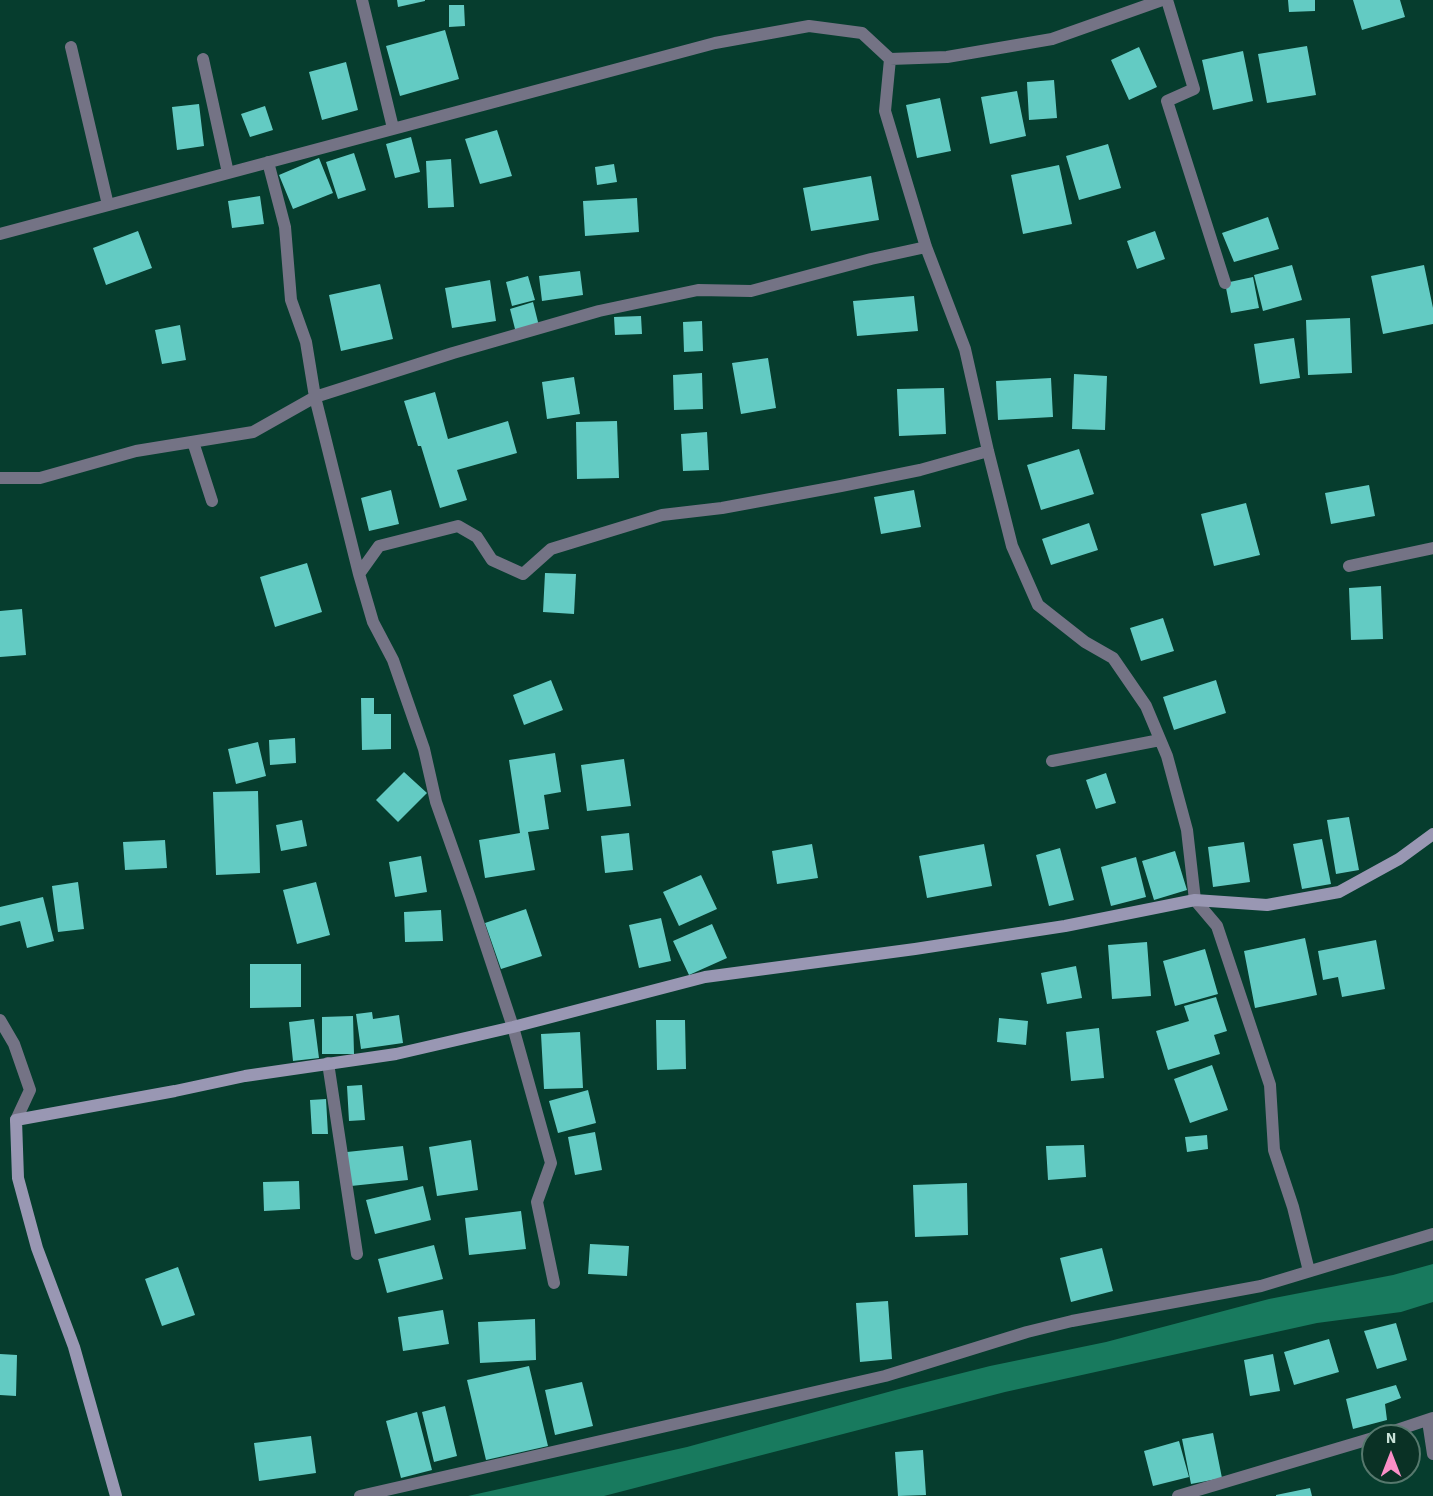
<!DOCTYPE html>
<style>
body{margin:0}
#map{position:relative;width:1433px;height:1496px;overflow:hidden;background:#063d2e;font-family:"Source Sans 3",sans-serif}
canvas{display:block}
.north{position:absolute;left:1361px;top:1424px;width:60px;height:60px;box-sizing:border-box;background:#0a3125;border:2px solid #56786d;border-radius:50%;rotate:0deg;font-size:16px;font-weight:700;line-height:24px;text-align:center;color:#c9e2d8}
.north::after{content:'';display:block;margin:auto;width:21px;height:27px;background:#fa8fc7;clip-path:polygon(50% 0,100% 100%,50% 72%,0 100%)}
</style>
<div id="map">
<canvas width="1433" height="1496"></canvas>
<div class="north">N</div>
</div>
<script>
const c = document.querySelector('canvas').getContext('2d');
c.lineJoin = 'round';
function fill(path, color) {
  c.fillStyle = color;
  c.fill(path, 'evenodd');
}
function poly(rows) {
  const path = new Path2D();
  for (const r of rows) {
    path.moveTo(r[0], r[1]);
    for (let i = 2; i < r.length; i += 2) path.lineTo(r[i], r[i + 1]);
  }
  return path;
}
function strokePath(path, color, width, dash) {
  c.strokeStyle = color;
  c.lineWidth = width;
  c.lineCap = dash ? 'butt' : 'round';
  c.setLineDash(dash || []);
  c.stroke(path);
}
fill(poly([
 [1433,1264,1433,1302,1401,1312,1317,1323,1005,1392,604,1496,468,1496,687,1447,899,1389,990,1366,1106,1342,1269,1299,1393,1275]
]), '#187a5e');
fill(poly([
 [397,0,425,0,425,1,398,7],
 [1288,0,1315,0,1315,11,1289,12],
 [1353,0,1400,0,1405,17,1362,30],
 [449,5,464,5,465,26,449,27],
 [445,30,459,79,400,96,386,46],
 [1307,46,1316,95,1267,103,1258,54],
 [1139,47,1157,87,1129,100,1111,60],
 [1243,51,1253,101,1213,110,1202,60],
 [346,62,358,110,322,120,309,72],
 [1054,80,1057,118,1029,120,1027,82],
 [1017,91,1026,136,990,144,981,97],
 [940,98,951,151,917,158,906,105],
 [199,104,204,146,177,150,172,107],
 [265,106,273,130,250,137,241,114],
 [497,130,512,176,480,184,465,139],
 [411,137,420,172,395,178,386,144],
 [1108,144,1121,188,1079,200,1066,156],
 [354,153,366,190,338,199,326,162],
 [319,158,333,193,293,209,279,175],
 [451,159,454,207,428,208,426,161],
 [614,164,617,182,597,185,595,167],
 [1059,165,1072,224,1023,234,1011,175],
 [871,176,879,220,811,231,803,188],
 [260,196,264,224,232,228,228,201],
 [637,198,639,232,585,236,583,201],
 [1268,217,1279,249,1234,262,1222,233],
 [138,231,152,268,106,285,93,248],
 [1155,231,1165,259,1137,269,1127,241],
 [1292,265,1302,300,1263,311,1254,275],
 [1424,265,1433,308,1433,324,1383,334,1371,276],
 [580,271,583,295,542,301,539,276],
 [528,276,535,300,512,306,506,282],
 [1253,277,1259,308,1231,313,1225,283],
 [490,280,496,321,452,328,445,288],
 [380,284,393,339,341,351,329,295],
 [914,296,918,331,857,336,853,301],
 [533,302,539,326,516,333,510,309],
 [641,316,642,334,615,335,614,317],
 [1350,318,1352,373,1308,375,1306,320],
 [702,321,703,351,684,352,683,322],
 [180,325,186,360,162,364,155,330],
 [1294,338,1300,378,1260,384,1254,344],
 [768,358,776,408,741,414,732,363],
 [702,373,703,409,674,410,673,375],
 [1074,374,1107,376,1105,430,1072,429],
 [574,377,580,414,547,419,542,382],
 [1051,378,1053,417,998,420,996,381],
 [944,388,946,434,899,436,897,389],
 [435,392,448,439,508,421,517,453,457,470,467,500,440,508,421,446,418,446,404,401],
 [617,421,619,478,577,479,576,422],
 [707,432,709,470,683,471,681,434],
 [1079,449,1094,494,1041,510,1027,465],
 [1369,485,1375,516,1331,524,1325,493],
 [391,490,399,524,369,531,361,498],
 [914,490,921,527,881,534,874,497],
 [1246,503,1260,555,1214,566,1201,514],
 [1089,523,1098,550,1051,565,1042,539],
 [307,563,322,612,275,627,260,577],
 [545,573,576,574,574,614,543,612],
 [1381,586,1383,639,1351,640,1349,588],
 [22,609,26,655,0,657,0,611],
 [1163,618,1174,651,1141,661,1130,628],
 [551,680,563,710,524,725,513,695],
 [1216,680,1226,713,1174,730,1163,697],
 [361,698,374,698,374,714,391,714,391,749,362,750],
 [295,738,296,763,270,765,269,740],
 [258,742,266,776,236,784,228,749],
 [555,753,561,792,544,795,549,829,528,832,535,870,485,878,479,840,520,833,509,760],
 [624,759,631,806,587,811,581,765],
 [404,772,427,793,398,822,376,800],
 [1106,773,1116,803,1096,809,1086,780],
 [258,791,260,873,216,875,213,792],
 [1349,817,1359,870,1336,874,1327,820],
 [302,820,307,846,281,851,276,825],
 [629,833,633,870,605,873,601,836],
 [1322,839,1331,884,1302,889,1293,844],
 [165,840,167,868,125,870,123,842],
 [1244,842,1250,882,1213,887,1208,847],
 [812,844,818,878,777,884,772,851],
 [984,844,992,886,927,898,919,856],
 [1060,848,1074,900,1049,906,1036,855],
 [1175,851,1187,890,1154,900,1142,861],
 [421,856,427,892,395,897,389,862],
 [1136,857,1146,897,1111,906,1101,867],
 [701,875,717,909,679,926,663,892],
 [78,882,84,929,58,932,52,886],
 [316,882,330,935,297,944,283,890],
 [43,897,54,941,27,948,20,921,0,926,0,907],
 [526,909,542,956,501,969,485,923],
 [441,910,443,941,405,942,404,912],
 [661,918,671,961,639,968,629,925],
 [712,924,727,958,689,975,673,941],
 [1305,938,1317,995,1255,1008,1244,951],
 [1376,940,1385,989,1342,997,1338,977,1323,980,1318,951],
 [1147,942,1151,996,1112,999,1108,945],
 [1205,949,1218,994,1175,1006,1163,961],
 [250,964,301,964,301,1007,250,1008],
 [1076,966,1082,998,1047,1004,1041,973],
 [1216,997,1227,1031,1214,1035,1220,1054,1168,1070,1156,1031,1189,1021,1184,1006],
 [372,1012,373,1019,399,1015,403,1043,361,1049,356,1014],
 [353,1016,354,1054,322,1054,322,1017],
 [999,1018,1028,1021,1026,1045,997,1042],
 [314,1019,319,1058,293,1061,289,1022],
 [656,1020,685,1020,686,1069,657,1070],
 [1099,1028,1104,1078,1071,1081,1066,1032],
 [580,1032,583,1088,544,1089,541,1034],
 [1212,1065,1228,1110,1190,1123,1174,1079],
 [362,1085,365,1120,349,1121,347,1086],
 [588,1090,596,1123,558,1133,549,1101],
 [326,1099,328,1134,312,1134,310,1100],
 [595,1132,602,1170,575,1175,568,1137],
 [1207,1135,1208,1149,1187,1152,1185,1137],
 [471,1140,478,1190,437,1196,429,1147],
 [1084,1145,1086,1177,1048,1180,1046,1146],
 [403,1146,408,1180,351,1186,347,1152],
 [299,1181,300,1209,264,1211,263,1182],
 [967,1183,968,1235,915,1237,913,1185],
 [423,1186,431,1220,375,1234,366,1200],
 [521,1211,526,1249,469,1255,465,1218],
 [590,1244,629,1246,627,1276,588,1274],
 [434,1245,443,1279,387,1293,378,1259],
 [1102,1248,1113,1291,1071,1302,1060,1258],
 [178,1267,195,1315,162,1326,145,1279],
 [888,1301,892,1359,860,1362,856,1303],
 [443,1310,449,1344,403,1351,398,1317],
 [535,1319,536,1360,480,1363,478,1322],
 [1396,1323,1407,1360,1377,1369,1364,1331],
 [1329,1339,1339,1372,1294,1385,1284,1352],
 [0,1354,17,1355,16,1396,0,1395],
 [1273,1354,1280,1391,1250,1396,1244,1360],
 [529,1366,548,1446,486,1460,467,1380],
 [582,1382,593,1426,555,1435,545,1390],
 [1396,1385,1401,1398,1385,1404,1387,1420,1353,1429,1346,1399],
 [445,1406,457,1456,434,1462,422,1412],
 [417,1412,432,1470,401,1478,386,1421],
 [1213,1433,1222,1478,1191,1484,1182,1439],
 [311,1436,316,1473,259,1481,254,1443],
 [1179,1441,1189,1477,1153,1486,1144,1451],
 [923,1450,926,1495,898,1496,895,1452],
 [1310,1488,1312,1496,1276,1496,1276,1495]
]), '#63cbc3');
strokePath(poly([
 [362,0,393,128],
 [1167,0,1194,89,1167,101,1225,283],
 [71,47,108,205],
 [203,59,228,173],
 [890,59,885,111,926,247,965,349,988,451,1012,546,1038,605,1085,642,1113,658,1146,706,1167,756,1187,830,1195,900,1217,926,1270,1085,1274,1150,1293,1207,1309,1271],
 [268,162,285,227,291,300,306,342,315,397,359,574,373,622,393,660,424,749,436,802,470,898,513,1027,551,1163,537,1202,554,1283],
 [0,234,715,43,809,26,862,33,890,59,947,57,1052,39,1162,0],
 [193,442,212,501],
 [0,478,40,478,136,451,253,432,315,397,453,353,599,311,698,290,751,291,871,259,926,247],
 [1349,566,1433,548],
 [359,574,379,546,458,526,477,537,492,560,523,574,551,549,662,515,722,508,841,486,920,470,988,451],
 [1052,761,1160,740],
 [0,1020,14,1044,30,1090,16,1120],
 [328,1063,357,1254],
 [1428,1421,1433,1454],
 [1379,1436,1433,1418],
 [360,1496,885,1376,1027,1332,1072,1321,1261,1286,1433,1234],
 [1178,1496,1373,1438]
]), '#747385', 12);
strokePath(poly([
 [116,1496,74,1347,37,1248,18,1178,16,1120,175,1091,245,1076,396,1054,513,1027,705,977,915,949,1065,926,1195,900,1267,905,1339,892,1399,859,1433,834]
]), '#9997b3', 12);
</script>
